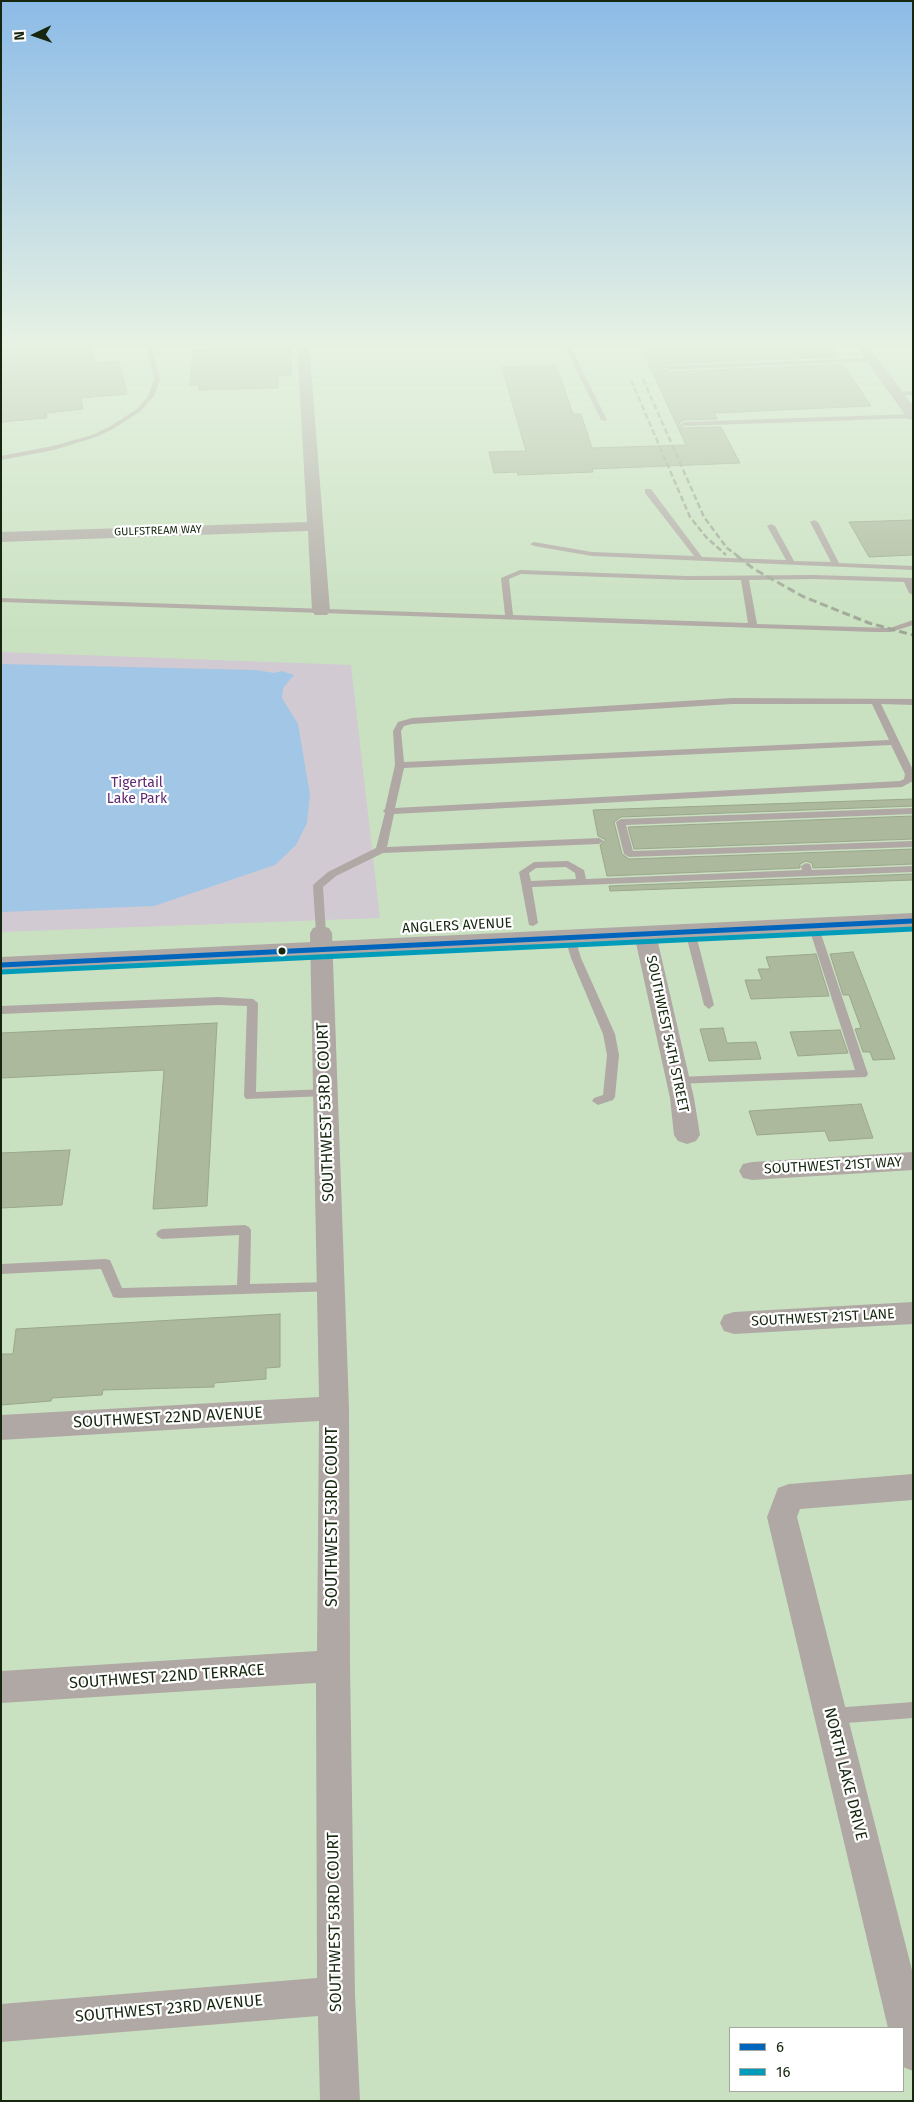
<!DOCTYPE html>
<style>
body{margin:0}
#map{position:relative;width:914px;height:2102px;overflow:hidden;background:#c9e1c0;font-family:"Fira Sans",sans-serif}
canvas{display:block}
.frame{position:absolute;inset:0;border:2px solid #16260f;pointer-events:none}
.legend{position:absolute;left:729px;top:2027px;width:175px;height:65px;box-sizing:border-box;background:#fff;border:1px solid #a2a89f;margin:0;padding:6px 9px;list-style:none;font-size:15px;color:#16260f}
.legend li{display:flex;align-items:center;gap:10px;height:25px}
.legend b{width:25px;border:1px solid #a2a89f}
.north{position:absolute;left:10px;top:10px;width:50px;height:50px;-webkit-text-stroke:4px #fff;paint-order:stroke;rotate:267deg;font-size:14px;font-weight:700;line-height:20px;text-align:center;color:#16260f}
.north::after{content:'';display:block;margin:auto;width:18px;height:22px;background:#16260f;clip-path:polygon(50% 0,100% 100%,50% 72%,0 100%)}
</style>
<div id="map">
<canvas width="914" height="2102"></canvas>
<div class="frame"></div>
<ul class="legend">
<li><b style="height:6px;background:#0065bd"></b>6</li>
<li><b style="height:6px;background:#029cbb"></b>16</li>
</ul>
<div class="north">N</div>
</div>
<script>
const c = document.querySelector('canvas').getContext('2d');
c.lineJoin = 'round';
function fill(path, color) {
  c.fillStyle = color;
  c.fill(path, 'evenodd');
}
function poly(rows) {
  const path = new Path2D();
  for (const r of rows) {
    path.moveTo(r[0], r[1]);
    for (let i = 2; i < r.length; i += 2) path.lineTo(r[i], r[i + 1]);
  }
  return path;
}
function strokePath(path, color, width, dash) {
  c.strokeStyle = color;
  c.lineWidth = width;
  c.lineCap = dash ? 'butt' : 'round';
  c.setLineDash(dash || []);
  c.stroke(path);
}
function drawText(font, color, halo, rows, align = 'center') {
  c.font = font + ' "Fira Sans",sans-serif';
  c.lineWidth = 4.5;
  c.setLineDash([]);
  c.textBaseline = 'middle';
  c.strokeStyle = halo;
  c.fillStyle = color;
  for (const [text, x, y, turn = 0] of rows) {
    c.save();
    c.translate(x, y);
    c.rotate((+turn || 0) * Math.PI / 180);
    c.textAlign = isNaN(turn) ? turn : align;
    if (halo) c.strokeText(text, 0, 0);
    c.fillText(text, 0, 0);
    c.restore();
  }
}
fill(poly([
 [1,652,351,665,380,918,1,932]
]), '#d1cad3');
fill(poly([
 [1,664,256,670,274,673,282,671,294,675,283,688,282,698,298,724,310,795,307,823,296,845,275,865,154,906,1,912]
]), '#a2c6e6');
const building = poly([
 [58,343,91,343,95,363,119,361,127,394,81,398,83,409,46,413,47,418,1,422,1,348,58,343],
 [639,343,828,343,838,357,668,364,663,369,668,372,843,364,871,406,714,413,717,419,684,420,679,423,684,428,721,427,740,463,592,469,593,472,518,475,517,472,494,473,489,452,526,451,502,367,556,365,573,414,581,414,592,448,686,445,639,343],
 [291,347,291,375,278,375,278,388,199,390,199,385,190,385,193,350,291,347],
 [913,520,913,555,869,557,849,522,913,520],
 [913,799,913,806,621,817,614,822,622,854,629,859,913,849,913,864,813,868,812,863,806,861,800,864,800,868,607,876,600,845,606,840,598,836,593,810,913,799],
 [913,816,913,839,634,849,628,827,913,816],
 [913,874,913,880,610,891,609,886,913,874],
 [853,952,895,1059,873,1060,870,1052,863,1052,855,1029,861,1028,849,995,843,995,830,954,853,952],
 [816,954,829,996,751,999,745,980,762,980,758,969,770,969,766,957,816,954],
 [217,1023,207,1206,153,1209,164,1070,1,1078,1,1033,217,1023],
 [723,1028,727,1043,756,1042,761,1059,709,1061,700,1029,723,1028],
 [840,1030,848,1053,798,1056,790,1032,840,1030],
 [861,1104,873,1138,829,1141,825,1131,757,1135,749,1111,861,1104],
 [70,1150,62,1205,1,1208,1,1153,70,1150],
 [280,1314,280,1367,266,1368,266,1379,214,1383,214,1387,103,1390,102,1395,52,1398,51,1401,1,1405,1,1354,13,1354,16,1329,280,1314]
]);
fill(building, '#acb99d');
strokePath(building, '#9aa78b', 1);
fill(poly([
 [145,343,151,343,160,379,154,396,141,411,113,429,96,437,54,450,1,460,1,456,53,446,92,435,109,427,137,409,148,396,154,379,145,343],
 [563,343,569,343,607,420,606,421,601,420,563,343],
 [871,358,874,360,873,361,668,370,665,368,668,366,871,358],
 [913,391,913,395,896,396,893,394,896,392,913,391],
 [913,414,913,418,684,426,681,424,684,422,913,414],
 [645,489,651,489,702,557,786,560,767,526,771,524,775,526,794,561,831,562,810,522,814,520,818,522,839,563,913,566,913,570,592,556,534,546,530,544,534,542,592,552,694,556,645,493,645,489],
 [520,570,687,576,814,575,913,578,913,595,909,593,904,582,814,579,749,580,757,624,890,628,913,620,913,625,891,632,874,632,1,602,1,598,505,615,501,578,520,570],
 [521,574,687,580,741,580,748,623,513,615,509,579,521,574],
 [732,698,913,699,913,705,881,704,913,770,913,781,902,787,394,814,387,847,599,838,604,841,599,844,383,853,336,876,323,887,326,933,321,936,316,933,313,886,314,884,328,872,376,848,385,813,383,811,385,809,395,765,393,731,398,722,412,718,732,698],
 [732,704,872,704,889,740,404,762,401,731,404,726,412,724,732,704],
 [891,745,905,774,904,779,900,781,395,808,404,768,891,745],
 [913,808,913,814,626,825,633,851,913,841,913,847,629,857,624,854,616,822,621,819,913,808],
 [568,861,584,870,586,879,802,870,801,866,806,863,810,864,812,870,913,866,913,872,532,887,538,923,533,926,529,925,519,872,534,862,568,861],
 [566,867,575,873,576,879,531,881,529,873,536,868,566,867],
 [813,922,818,925,868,1074,866,1077,674,1084,672,1081,674,1078,678,1077,855,1070,808,925,813,922],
 [690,928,695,931,714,1005,709,1009,704,1005,685,931,690,928],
 [570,935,575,938,581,958,615,1034,619,1055,615,1097,613,1100,598,1105,592,1101,594,1098,603,1095,607,1055,603,1034,571,958,565,938,570,935],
 [218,997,253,999,258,1003,256,1092,325,1089,329,1090,331,1093,329,1096,246,1099,244,1096,247,1006,218,1005,1,1014,1,1006,218,997],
 [245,1225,249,1227,251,1230,250,1284,330,1282,335,1283,336,1287,335,1291,118,1298,113,1297,101,1269,1,1274,1,1264,105,1259,110,1260,122,1288,237,1285,239,1235,162,1239,158,1237,156,1234,158,1231,162,1229,245,1225],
 [913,1702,913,1718,833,1724,827,1722,825,1716,827,1710,833,1708,913,1702]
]), '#b0a8a4');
fill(poly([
 [297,343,309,343,330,611,327,615,315,615,312,611,308,531,1,542,1,532,307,522,297,343],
 [854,343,866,343,913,406,913,420,908,419,854,343],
 [321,926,329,928,332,933,349,1408,350,1666,355,1995,360,2101,320,2101,318,2016,1,2042,1,2004,317,1978,316,1683,1,1703,1,1671,317,1651,319,1421,1,1440,1,1415,319,1397,310,933,313,928,321,926],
 [645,927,653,929,656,934,694,1098,700,1135,696,1141,687,1144,678,1141,674,1135,670,1098,634,934,637,929,645,927],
 [913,1152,913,1170,752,1180,743,1178,739,1171,743,1164,752,1162,913,1152],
 [913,1302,913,1324,734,1334,724,1331,720,1323,724,1315,734,1312,913,1302],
 [913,1474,913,1500,800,1509,797,1517,913,1974,913,2071,903,2067,903,2028,888,2028,767,1517,778,1488,789,1484,913,1474]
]), '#b0a8a4');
fill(poly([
 [913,913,913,929,1,973,1,957,913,913]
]), '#b0a8a4');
strokePath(poly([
 [643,379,704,517,727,548,739,557],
 [631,380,690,517,706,537,726,555]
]), '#9ea595', 2.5, [6, 3]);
strokePath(poly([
 [737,556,754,569,802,596,869,623,913,635]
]), '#9ea595', 3, [8, 4]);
strokePath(poly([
 [1,965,913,921]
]), '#0065bd', 5);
strokePath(poly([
 [1,972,913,929]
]), '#029cbb', 5);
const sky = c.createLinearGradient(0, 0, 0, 637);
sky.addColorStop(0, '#8cbbe7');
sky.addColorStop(0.54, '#e7f2e3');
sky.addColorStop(1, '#e7f2e300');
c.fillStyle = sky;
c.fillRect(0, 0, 914, 637);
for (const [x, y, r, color] of [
 [282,951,4.5,"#16260f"]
]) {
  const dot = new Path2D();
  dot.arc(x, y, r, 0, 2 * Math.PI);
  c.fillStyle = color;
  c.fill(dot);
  strokePath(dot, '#fff', 2);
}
drawText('11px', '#16260f', '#fff', [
 ["GULFSTREAM WAY",158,531,-2]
]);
drawText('14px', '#602971', '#fff', [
 ["Tigertail",137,783],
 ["Lake Park",137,799]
]);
drawText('14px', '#16260f', '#fff', [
 ["ANGLERS AVENUE",457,926,-3],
 ["SOUTHWEST 54TH STREET",667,1034,78],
 ["SOUTHWEST 21ST WAY",833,1166,-3],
 ["SOUTHWEST 21ST LANE",823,1318,-3]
]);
drawText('16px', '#16260f', '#fff', [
 ["SOUTHWEST 53RD COURT",326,1112,-92],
 ["SOUTHWEST 22ND AVENUE",168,1418,-3],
 ["SOUTHWEST 53RD COURT",333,1517,-90],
 ["SOUTHWEST 22ND TERRACE",167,1677,-4],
 ["NORTH LAKE DRIVE",845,1774,76],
 ["SOUTHWEST 53RD COURT",335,1922,-91],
 ["SOUTHWEST 23RD AVENUE",169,2009,-5]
]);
</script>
